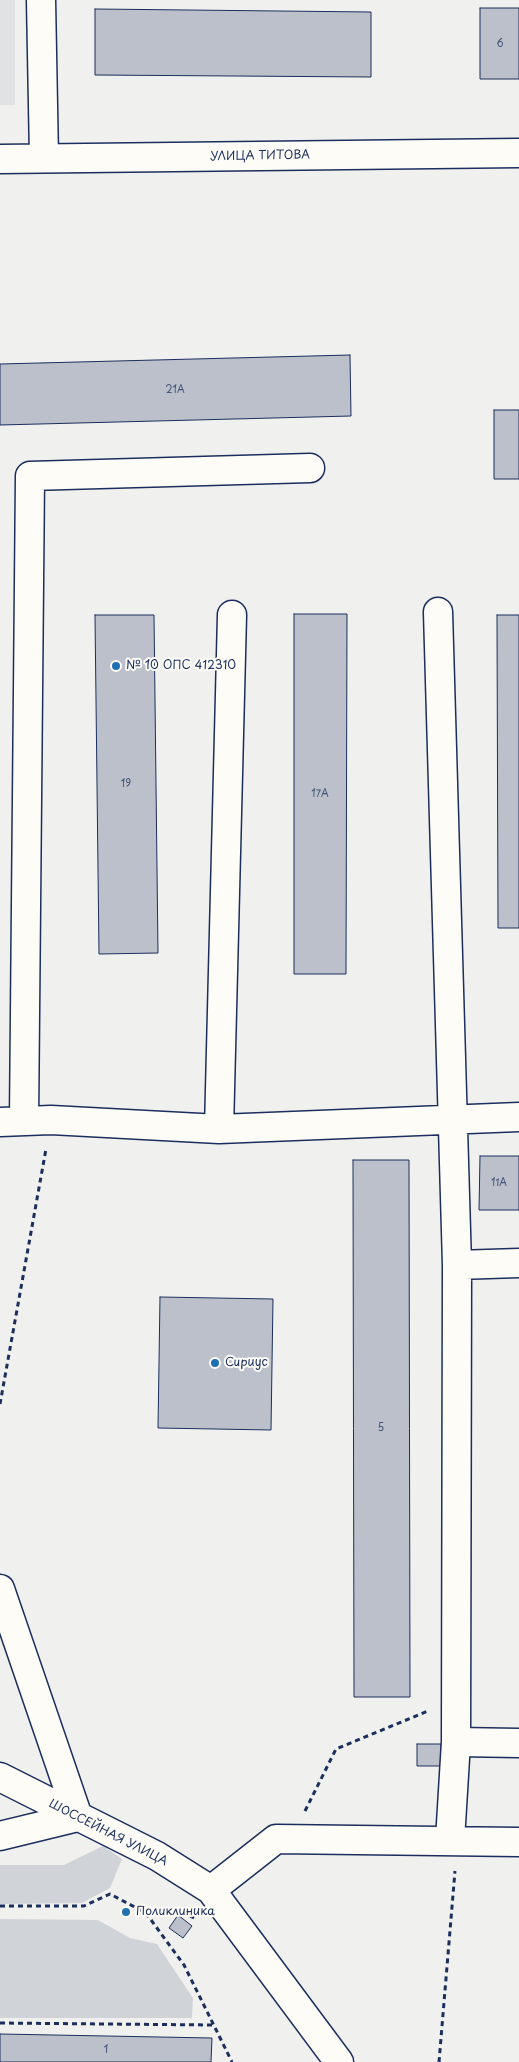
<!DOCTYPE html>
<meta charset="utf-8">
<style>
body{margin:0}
canvas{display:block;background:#f0f0ee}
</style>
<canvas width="519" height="2062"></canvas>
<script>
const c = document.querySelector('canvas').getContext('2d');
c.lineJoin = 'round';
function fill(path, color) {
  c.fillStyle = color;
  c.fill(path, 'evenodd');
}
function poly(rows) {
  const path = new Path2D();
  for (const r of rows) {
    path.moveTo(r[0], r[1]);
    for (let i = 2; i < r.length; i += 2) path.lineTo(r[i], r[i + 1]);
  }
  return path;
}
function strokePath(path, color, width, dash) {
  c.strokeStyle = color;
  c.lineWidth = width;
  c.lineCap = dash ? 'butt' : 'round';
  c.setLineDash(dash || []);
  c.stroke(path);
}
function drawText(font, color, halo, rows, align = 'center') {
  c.font = font + ' "Playpen Sans",sans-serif';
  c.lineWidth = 4;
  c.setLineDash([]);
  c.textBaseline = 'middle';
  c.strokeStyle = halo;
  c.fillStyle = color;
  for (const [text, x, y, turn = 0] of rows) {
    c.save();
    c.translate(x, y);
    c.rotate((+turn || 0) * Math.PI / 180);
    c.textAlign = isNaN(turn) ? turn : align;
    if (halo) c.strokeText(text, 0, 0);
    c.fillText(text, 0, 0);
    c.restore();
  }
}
fill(poly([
 [0,0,15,0,15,105,0,105]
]), '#e0e2e3');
fill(poly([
 [103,1846,122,1859,110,1888,82,1903,0,1904,0,1865,64,1865],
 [0,1919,98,1920,130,1938,157,1944,193,1998,192,2018,0,2018]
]), '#d0d3d8');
const building = poly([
 [480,8,519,8,519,79,480,79,480,8],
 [95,9,371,12,371,77,95,75,95,9],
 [350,355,351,416,0,425,0,364,350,355],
 [494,410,519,410,519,479,494,479,494,410],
 [294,614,347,614,346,974,294,974,294,614],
 [95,615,154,615,158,953,99,954,95,615],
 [497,615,519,615,519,928,498,928,497,615],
 [480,1156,519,1156,519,1210,479,1210,480,1156],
 [353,1160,409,1160,410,1697,354,1697,353,1160],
 [160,1297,273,1299,271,1430,158,1428,160,1297],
 [417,1744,441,1744,442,1766,417,1766,417,1744],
 [178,1915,192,1926,183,1938,169,1928,178,1915],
 [0,2034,212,2038,211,2062,0,2062,0,2034]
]);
fill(building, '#bbc0ca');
strokePath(building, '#1b2f5e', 1);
const minor = poly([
 [41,0,44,158],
 [0,159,519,153],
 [438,612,457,1265,456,1742,450,1840],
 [24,1120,30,476,310,468],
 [0,1122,51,1120,219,1129,519,1117],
 [219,1129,232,615],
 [457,1265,519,1263],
 [0,1589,78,1817,0,1836],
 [456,1742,519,1743],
 [0,1777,157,1856,211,1890,339,2062],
 [211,1890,276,1839,519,1842]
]);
strokePath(minor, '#1b2f5e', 31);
strokePath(poly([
 [0,1404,46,1149],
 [305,1811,336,1749,428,1711],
 [0,1906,84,1906,110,1894,146,1913,184,1965,232,2062],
 [147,1913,178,1910,194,1918],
 [0,2023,214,2025],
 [439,2062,455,1871]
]), '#1b2f5e', 3, [5, 4]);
strokePath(minor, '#fdfcf7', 28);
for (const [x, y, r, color] of [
 [116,666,5,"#1f6fb2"],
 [215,1363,5,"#1f6fb2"],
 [126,1912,5,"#1f6fb2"]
]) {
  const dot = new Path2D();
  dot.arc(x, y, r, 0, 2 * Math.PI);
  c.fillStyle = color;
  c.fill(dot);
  strokePath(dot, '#fdfcf7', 2);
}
drawText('10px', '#435379', null, [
 ["6",500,44],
 ["21А",175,390],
 ["19",126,784],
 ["17А",320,794],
 ["11А",499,1183],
 ["5",381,1428],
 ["1",106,2050]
]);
drawText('12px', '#1b2f5e', '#fdfcf7', [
 ["УЛИЦА ТИТОВА",260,156,-1],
 ["ШОССЕЙНАЯ УЛИЦА",108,1833,27]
]);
drawText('12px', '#1b2f5e', '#fdfcf7', [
 ["№ 10 ОПС 412310",126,666],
 ["Сириус",225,1363],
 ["Поликлиника",136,1912]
], 'left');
</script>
